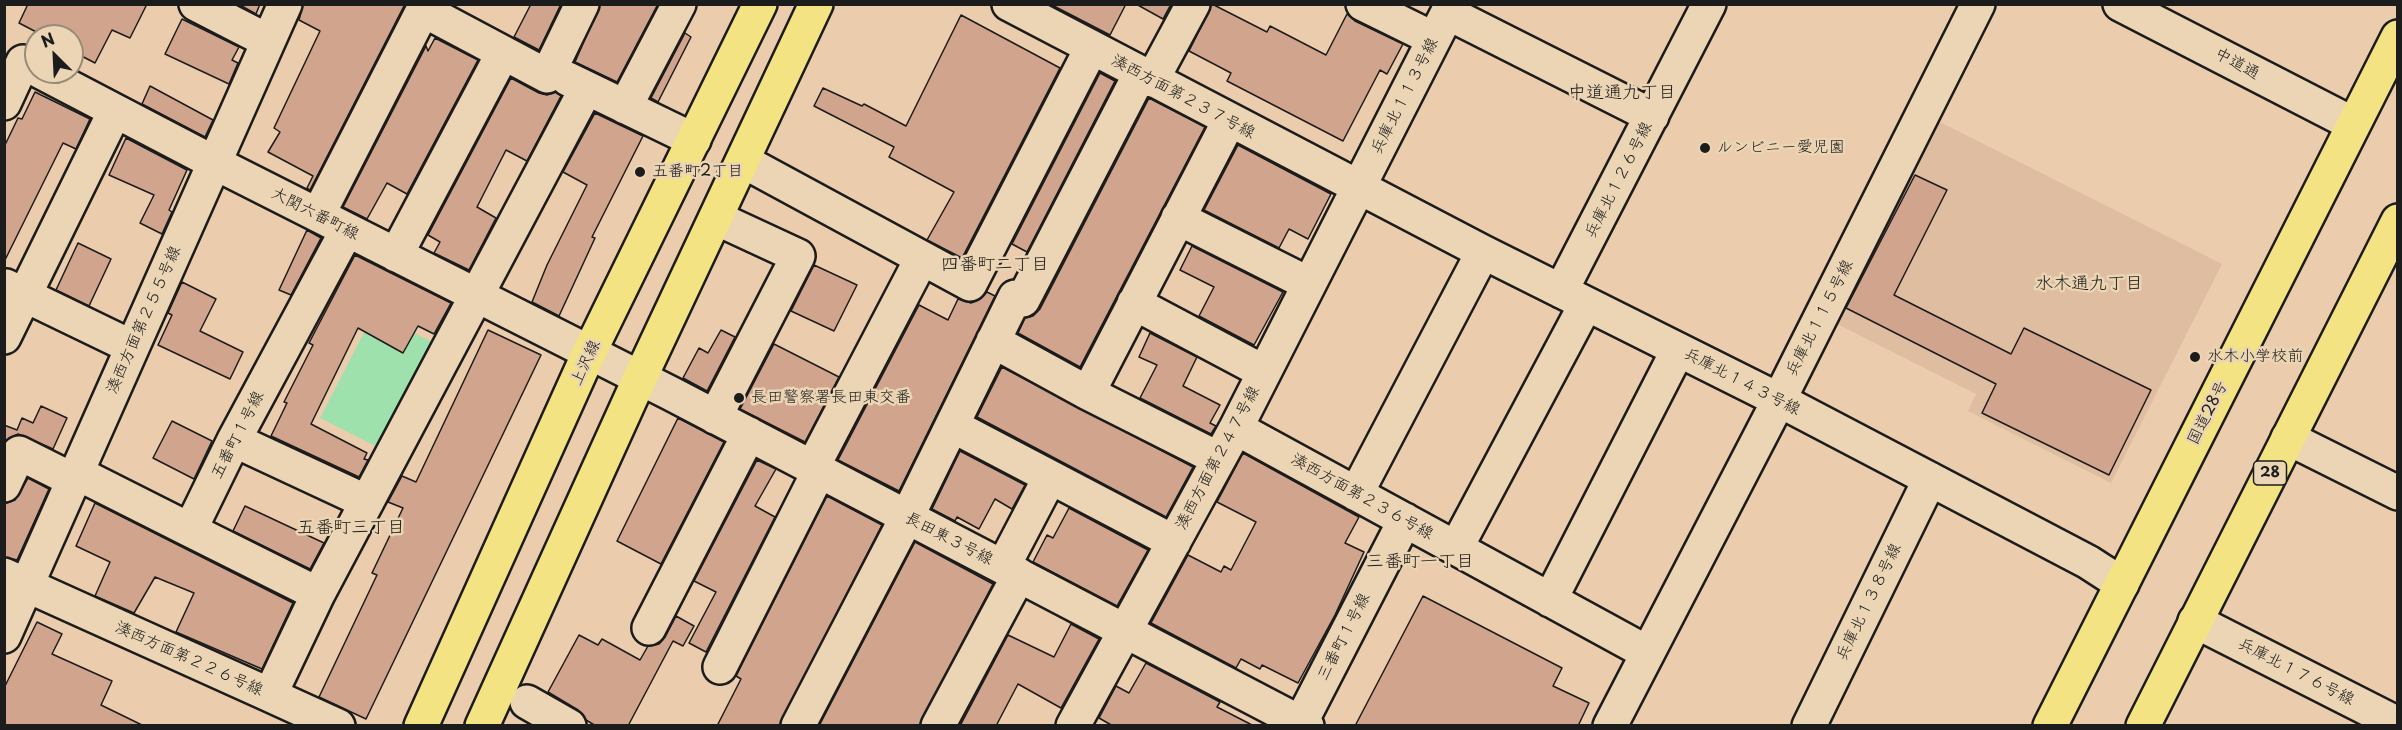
<!DOCTYPE html>
<meta charset="utf-8">
<style>
body{margin:0}
#map{position:relative;width:2402px;height:730px;overflow:hidden;background:#ebccad;font-family:"Playpen Sans",sans-serif}
canvas{display:block}
.frame{position:absolute;inset:0;border:6px solid #1c1c1c;pointer-events:none}
.north{position:absolute;left:24px;top:24px;width:60px;height:60px;box-sizing:border-box;background:#ebd5b4;border:2px solid #988b77;border-radius:50%;rotate:336deg;font-size:16px;font-weight:700;line-height:24px;text-align:center;color:#1c1c1c}
.north::after{content:'';display:block;margin:auto;width:21px;height:27px;background:#1c1c1c;clip-path:polygon(50% 0,100% 100%,50% 72%,0 100%)}
</style>
<div id="map">
<canvas width="2402" height="730"></canvas>
<div class="frame"></div>
<div class="north">N</div>
</div>
<script>
const c = document.querySelector('canvas').getContext('2d');
c.lineJoin = 'round';
function fill(path, color) {
  c.fillStyle = color;
  c.fill(path, 'evenodd');
}
function poly(rows) {
  const path = new Path2D();
  for (const r of rows) {
    path.moveTo(r[0], r[1]);
    for (let i = 2; i < r.length; i += 2) path.lineTo(r[i], r[i + 1]);
  }
  return path;
}
function strokePath(path, color, width, dash) {
  c.strokeStyle = color;
  c.lineWidth = width;
  c.lineCap = dash ? 'butt' : 'round';
  c.setLineDash(dash || []);
  c.stroke(path);
}
function drawText(font, color, halo, rows, align = 'center') {
  c.font = font + ' "Playpen Sans","Klee One",sans-serif';
  c.lineWidth = 5;
  c.setLineDash([]);
  c.textBaseline = 'middle';
  c.strokeStyle = halo;
  c.fillStyle = color;
  for (const [text, x, y, turn = 0] of rows) {
    c.save();
    c.translate(x, y);
    c.rotate((+turn || 0) * Math.PI / 180);
    c.textAlign = isNaN(turn) ? turn : align;
    if (halo) c.strokeText(text, 0, 0);
    c.fillText(text, 0, 0);
    c.restore();
  }
}
fill(poly([
 [1934,119,2222,264,2111,483,1968,411,1976,394,1831,321]
]), '#dfbda0');
fill(poly([
 [374,313,442,347,389,453,320,418]
]), '#9fe1ac');
const building = poly([
 [28,4,147,4,130,38,112,30,95,63,72,51,72,36,44,36,19,23,28,4],
 [238,4,260,4,256,14,238,4],
 [303,4,405,4,310,190,307,188,313,176,268,152,280,132,274,128,320,31,299,20,303,4],
 [531,4,561,4,539,50,514,37,531,4],
 [600,4,658,4,617,82,575,62,600,4],
 [1050,4,1126,4,1110,35,1050,4],
 [1136,4,1171,4,1163,19,1136,4],
 [1212,4,1267,32,1270,26,1326,55,1347,14,1355,21,1403,44,1387,74,1380,70,1343,141,1227,81,1231,73,1189,51,1212,4],
 [961,15,1060,68,962,258,927,240,954,192,889,157,894,147,814,106,823,88,862,106,864,104,906,126,961,15],
 [182,19,239,47,232,60,238,63,229,84,165,54,182,19],
 [685,33,691,37,658,102,651,98,685,33],
 [435,38,478,60,407,194,387,183,367,219,343,207,426,46,428,51,435,38],
 [1100,73,1115,81,1027,252,1012,244,1100,73],
 [511,78,539,93,547,95,556,92,561,96,527,161,506,150,477,207,496,218,469,270,434,253,440,242,428,235,511,78],
 [150,86,213,120,205,137,142,104,150,86],
 [35,92,90,119,76,149,63,143,4,262,4,147,18,118,22,119,35,92],
 [1149,98,1205,127,1080,367,1018,333,1025,318,1033,316,1040,309,1149,98],
 [595,113,643,136,592,237,595,238,559,316,532,302,547,265,587,185,563,172,595,113],
 [126,138,187,170,169,210,172,212,162,234,140,223,154,195,109,175,126,138],
 [1238,145,1331,194,1308,239,1289,229,1279,248,1204,210,1238,145],
 [1915,175,1947,190,1894,295,2011,354,2024,328,2151,390,2109,475,1982,413,1996,384,1846,308,1915,175],
 [307,230,321,238,291,295,279,290,307,230],
 [78,243,111,259,89,306,56,290,78,243],
 [1192,246,1283,292,1254,345,1199,316,1214,287,1180,270,1192,246],
 [355,255,451,303,434,334,418,326,403,353,358,328,311,424,367,453,364,459,368,460,359,477,271,436,287,403,284,402,313,345,309,343,355,255],
 [814,265,857,285,834,331,791,311,814,265],
 [182,282,216,299,200,331,243,352,230,379,158,345,172,315,168,313,182,282],
 [987,292,995,296,899,491,838,460,919,305,948,320,958,299,971,303,980,299,987,292],
 [488,330,541,355,366,719,319,697,377,575,372,573,403,508,388,502,402,476,416,482,488,330],
 [721,330,735,337,707,391,683,378,699,348,708,353,721,330],
 [1150,333,1197,357,1183,386,1220,405,1210,423,1216,426,1211,434,1140,398,1157,365,1139,357,1150,333],
 [774,344,839,377,805,442,740,409,774,344],
 [1002,367,1193,467,1166,517,977,417,1002,367],
 [41,406,67,418,53,449,18,434,4,442,4,425,17,430,22,418,33,423,41,406],
 [678,418,724,442,661,564,617,541,678,418],
 [172,421,212,441,194,479,153,458,172,421],
 [960,451,1025,485,1012,509,995,499,979,529,957,517,955,521,932,509,960,451],
 [1243,453,1359,517,1345,543,1364,552,1335,615,1298,683,1262,665,1260,669,1241,659,1236,668,1151,623,1188,555,1221,572,1224,566,1231,570,1256,522,1217,502,1243,453],
 [757,460,776,469,755,506,775,517,706,652,689,643,716,592,694,581,757,460],
 [28,478,49,489,17,560,4,557,4,504,15,500,28,478],
 [827,496,882,525,779,726,717,726,741,679,736,676,827,496],
 [95,503,293,603,262,669,176,632,194,593,155,577,134,613,95,596,110,562,76,546,95,503],
 [245,506,324,543,310,569,233,531,245,506],
 [1069,508,1148,550,1117,606,1033,562,1047,535,1053,538,1069,508],
 [915,542,993,584,919,726,819,726,915,542],
 [1423,596,1562,668,1553,686,1589,703,1578,726,1355,726,1423,596],
 [676,616,694,626,683,646,673,641,628,726,596,726,586,720,578,710,548,692,579,635,598,645,602,639,640,660,648,646,659,644,665,637,676,616],
 [37,622,62,634,52,654,112,681,101,705,144,726,4,726,4,688,37,622],
 [1071,624,1099,639,1061,708,1018,684,996,726,960,726,1008,635,1054,657,1071,624],
 [1146,663,1220,702,1217,707,1254,726,1113,726,1099,718,1116,686,1129,693,1146,663]
]);
fill(building, '#d1a48d');
strokePath(building, '#1c1c1c', 1.5);
const minor = poly([
 [196,4,268,41],
 [1009,4,1483,252,1779,400,2088,562,2122,584],
 [1363,4,1434,39],
 [2120,4,2353,124],
 [1448,13,1652,116],
 [41,72,213,162,670,393,1307,726],
 [568,79,694,140],
 [1152,80,1193,4],
 [4,103,23,62],
 [625,107,679,4],
 [743,161,970,284,1091,49],
 [318,215,423,10,547,76,582,4],
 [1178,218,1309,284],
 [396,255,503,53],
 [6,286,132,347],
 [1561,291,1709,4],
 [1023,300,1140,74],
 [1134,303,1264,372],
 [4,337,115,111],
 [993,341,1088,393,1229,121],
 [1088,393,1219,459],
 [715,417,798,256,716,218],
 [953,426,1174,542],
 [1236,428,1646,652],
 [2288,438,2398,493],
 [234,440,367,502],
 [4,485,19,453,63,475,77,473,190,530,234,440,347,230],
 [1356,494,1483,252],
 [190,530,318,594],
 [1456,548,1586,304],
 [1003,567,1049,479],
 [4,575,270,695,318,594,586,89],
 [1550,600,1678,350],
 [2195,621,2398,724],
 [649,628,749,434],
 [4,636,285,4],
 [720,667,813,483,819,455,922,258],
 [270,695,338,726],
 [527,702,569,726],
 [1301,722,1405,520],
 [798,726,907,517,1015,297],
 [938,726,1019,575],
 [1073,726,1236,428,1452,4],
 [1610,726,1779,400,1978,4],
 [1809,726,1930,479]
]);
const major = poly([
 [421,726,589,353,760,4],
 [482,726,640,378,816,4]
]);
const highway = poly([
 [2050,726,2398,37],
 [2143,726,2398,221]
]);
strokePath(minor, '#1c1c1c', 38);
strokePath(major, '#1c1c1c', 38);
strokePath(highway, '#1c1c1c', 38);
strokePath(minor, '#ebd5b4', 33);
strokePath(major, '#f4e382', 33);
strokePath(highway, '#f4e382', 33);
for (const [x, y, r, color] of [
 [1705,148,6,"#1c1c1c"],
 [640,172,6,"#1c1c1c"],
 [2195,357,6,"#1c1c1c"],
 [739,398,6,"#1c1c1c"]
]) {
  const dot = new Path2D();
  dot.arc(x, y, r, 0, 2 * Math.PI);
  c.fillStyle = color;
  c.fill(dot);
  strokePath(dot, '#ebd5b4', 2);
}
for (const [x, y, w] of [
 [2270,473,33]
]) {
  const box = new Path2D();
  box.roundRect(x - w / 2, y - 12, w, 24, 4.5);
  c.fillStyle = '#ebd5b4';
  c.fill(box);
  strokePath(box, '#1c1c1c', 1.5);
}
drawText('bold 15px', '#1c1c1c', null, [
 ["28",2270,473]
]);
drawText('16px', '#1c1c1c', '#ebd5b4', [
 ["中道通",2237,64,28],
 ["兵庫北１１３号線",1405,96,-63],
 ["湊西方面第２３７号線",1183,97,28],
 ["兵庫北１２６号線",1619,180,-63],
 ["大関六番町線",315,214,27],
 ["兵庫北１１５号線",1820,318,-63],
 ["湊西方面第２５５号線",144,320,-66],
 ["上沢線",586,363,-65],
 ["兵庫北１４３号線",1742,382,27],
 ["国道28号",2208,413,-63],
 ["五番町１号線",238,435,-63],
 ["湊西方面第２４７号線",1218,458,-62],
 ["湊西方面第２３６号線",1362,497,29],
 ["長田東３号線",949,539,27],
 ["兵庫北１３８号線",1869,602,-64],
 ["三番町１号線",1344,637,-63],
 ["湊西方面第２２６号線",189,659,24],
 ["兵庫北１７６号線",2296,672,27]
]);
drawText('16px', '#1c1c1c', '#ebd5b4', [
 ["ルンビニー愛児園",1717,148],
 ["五番町2丁目",652,172],
 ["水木小学校前",2207,357],
 ["長田警察署長田東交番",751,398]
], 'left');
drawText('18px', '#1c1c1c', '#ebd5b4', [
 ["中道通九丁目",1622,93],
 ["四番町二丁目",995,265],
 ["水木通九丁目",2089,284],
 ["五番町三丁目",351,528],
 ["三番町一丁目",1420,562]
]);
</script>
